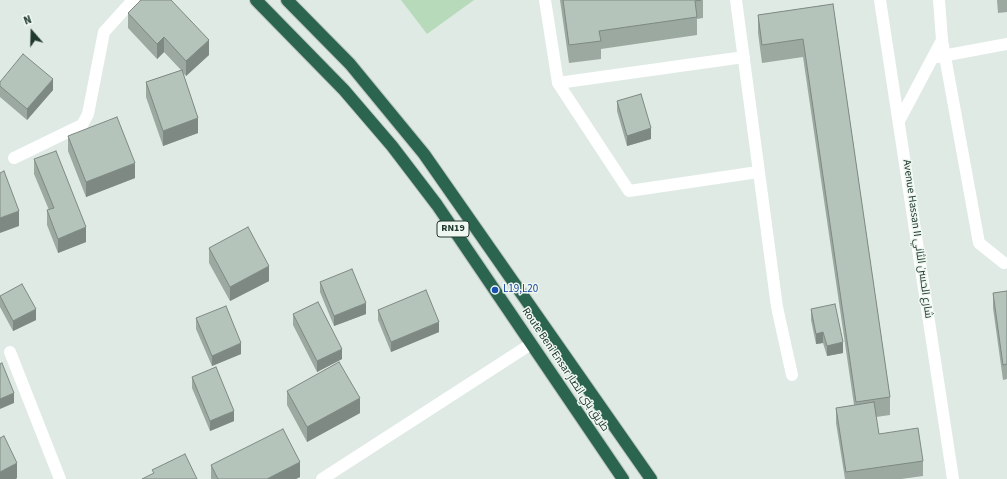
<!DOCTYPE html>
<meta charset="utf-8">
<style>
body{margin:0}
#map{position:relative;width:1007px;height:479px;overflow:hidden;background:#deeae3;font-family:"Source Sans 3",sans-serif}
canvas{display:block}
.north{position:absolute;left:12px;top:12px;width:40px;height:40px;-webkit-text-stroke:3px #eff7f1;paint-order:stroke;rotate:340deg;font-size:11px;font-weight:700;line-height:16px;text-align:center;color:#20392e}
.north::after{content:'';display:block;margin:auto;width:14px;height:18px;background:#20392e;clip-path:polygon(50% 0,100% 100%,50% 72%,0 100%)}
</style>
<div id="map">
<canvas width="1007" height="479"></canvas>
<div class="north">N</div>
</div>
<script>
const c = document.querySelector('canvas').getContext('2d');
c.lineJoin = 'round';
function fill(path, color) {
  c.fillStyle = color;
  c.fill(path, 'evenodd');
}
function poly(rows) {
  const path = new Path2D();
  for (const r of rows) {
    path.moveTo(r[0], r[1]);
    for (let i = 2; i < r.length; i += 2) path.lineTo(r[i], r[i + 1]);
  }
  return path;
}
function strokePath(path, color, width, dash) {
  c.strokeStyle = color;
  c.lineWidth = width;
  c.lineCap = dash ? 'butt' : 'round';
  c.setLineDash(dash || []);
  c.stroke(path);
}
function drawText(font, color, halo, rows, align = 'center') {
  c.font = font + ' "Source Sans 3",Cairo,sans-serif';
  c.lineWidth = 3;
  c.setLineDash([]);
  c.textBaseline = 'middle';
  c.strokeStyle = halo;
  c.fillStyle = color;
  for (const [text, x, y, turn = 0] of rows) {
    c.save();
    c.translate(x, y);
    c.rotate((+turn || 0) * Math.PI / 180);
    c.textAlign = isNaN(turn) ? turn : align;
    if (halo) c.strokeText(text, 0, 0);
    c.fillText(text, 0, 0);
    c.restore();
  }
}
fill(poly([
 [401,0,474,0,427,34]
]), '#b7dbba');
const highway = poly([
 [256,0,344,90,392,146,437,205,623,479],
 [287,0,350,64,424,154,651,479]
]);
strokePath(highway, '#bcc4c0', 14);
strokePath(poly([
 [545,0,558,83,629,191,758,172],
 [736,0,777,307,792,375],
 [880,0,953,479],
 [942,40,979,243,1004,263],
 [937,57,1007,44],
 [558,83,744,57],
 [899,121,942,40,939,0],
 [14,158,82,125,88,114,104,32,133,0],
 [10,352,60,479],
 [322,479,531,344]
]), '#fff', 12);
strokePath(highway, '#2c654f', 12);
fill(poly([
 [560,0,703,0,703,18,697,19,697,35,601,49,601,59,569,63],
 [997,0,1007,0,1007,12,998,13],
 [833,4,890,397,890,415,876,417,879,434,923,461,923,476,901,479,845,479,836,423,836,408,854,405,803,57,762,63,758,33,758,15],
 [128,13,209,55,186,76,182,72,198,133,163,146,146,97,146,82,181,70,164,52,157,59,128,28],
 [0,82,53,90,27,120,0,97],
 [617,101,651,139,627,146,617,111],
 [68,136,135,178,86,197,68,151],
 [34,159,86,242,58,253,47,225,47,210,49,210,34,174],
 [209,248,269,281,230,301,209,263],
 [320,282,366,314,334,326,320,292],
 [1007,291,1007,379,1003,380,993,308,993,293],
 [0,296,36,320,13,331,0,307],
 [811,309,843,353,827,356,823,343,816,344,811,320],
 [378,310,439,332,391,352,378,320],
 [293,314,342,359,317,372,293,325],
 [196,318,241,354,212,366,196,329],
 [192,377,234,421,210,431,192,388],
 [287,391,360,413,307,442,287,405],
 [211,465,300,477,296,479,211,479]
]), '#9ba9a1');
fill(poly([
 [164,37,164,52,157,59,157,44],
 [209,40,209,55,186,76,186,61],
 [53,79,53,90,27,120,27,109],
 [198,118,198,133,163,146,163,131],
 [651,128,651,139,627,146,627,136],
 [135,163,135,178,86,197,86,182],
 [19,211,19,226,0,233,0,218],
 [86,227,86,242,58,253,58,239],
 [269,266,269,281,230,301,230,287],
 [366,303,366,314,334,326,334,316],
 [36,309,36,320,13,331,13,321],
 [439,322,439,332,391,352,391,342],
 [823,332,823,343,816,344,816,334],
 [843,342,843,353,827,356,827,346],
 [241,343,241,354,212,366,212,356],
 [342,349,342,359,317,372,317,361],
 [14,393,14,403,0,409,0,399],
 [360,398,360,413,307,442,307,427],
 [234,411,234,421,210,431,210,421],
 [300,462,300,477,296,479,267,479],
 [17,463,17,478,16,479,0,479,0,472]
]), '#7e8983');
const building = poly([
 [141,0,171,0,209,40,186,61,164,37,157,44,128,13,141,0],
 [563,0,701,0,695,1,697,17,599,31,601,41,569,45,563,0],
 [833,4,890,397,856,402,803,39,762,45,758,15,833,4],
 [23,54,53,79,27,109,0,86,0,82,23,54],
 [182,70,198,118,163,131,146,82,182,70],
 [641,94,651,128,627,136,617,101,641,94],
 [117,117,135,163,86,182,68,136,117,117],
 [56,151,86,227,58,239,47,210,54,208,34,159,56,151],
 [4,171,19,211,0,218,0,173,4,171],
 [248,227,269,266,230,287,209,248,248,227],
 [352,269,366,303,334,316,320,282,352,269],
 [22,284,36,309,13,321,0,296,22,284],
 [426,290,439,322,391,342,378,310,426,290],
 [1007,291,1007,364,1003,365,993,293,1007,291],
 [318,302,342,349,317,361,293,314,318,302],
 [835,304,843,342,827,346,823,332,816,334,811,309,835,304],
 [226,306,241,343,212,356,196,318,226,306],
 [339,362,360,398,307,427,287,391,339,362],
 [2,363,14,393,0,399,0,364,2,363],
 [216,367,234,411,210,421,192,377,216,367],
 [874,402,879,434,918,428,923,461,846,472,836,408,874,402],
 [283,429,300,462,267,479,218,479,211,465,283,429],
 [4,436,17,463,0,472,0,438,4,436],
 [185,454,197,479,142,479,154,473,152,470,185,454]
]);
fill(building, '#b4c4bb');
strokePath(building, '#7e8983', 1);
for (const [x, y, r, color] of [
 [495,290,4,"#1a4fb4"]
]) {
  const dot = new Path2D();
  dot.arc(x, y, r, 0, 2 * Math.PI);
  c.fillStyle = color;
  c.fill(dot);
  strokePath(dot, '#eff7f1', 1.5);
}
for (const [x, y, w] of [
 [453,229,32]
]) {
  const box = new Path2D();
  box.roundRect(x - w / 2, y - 8, w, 16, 3);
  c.fillStyle = '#eff7f1';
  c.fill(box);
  strokePath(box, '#20392e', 1);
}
drawText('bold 10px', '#20392e', null, [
 ["RN19",453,229]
]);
drawText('11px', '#20392e', '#eff7f1', [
 ["Avenue Hassan II شارع الحسن الثاني",917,239,82],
 ["Route Beni Ensar طريق بني انصار",565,370,56]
]);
drawText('11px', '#164399', '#eff7f1', [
 ["L19,L20",503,290]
], 'left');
</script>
